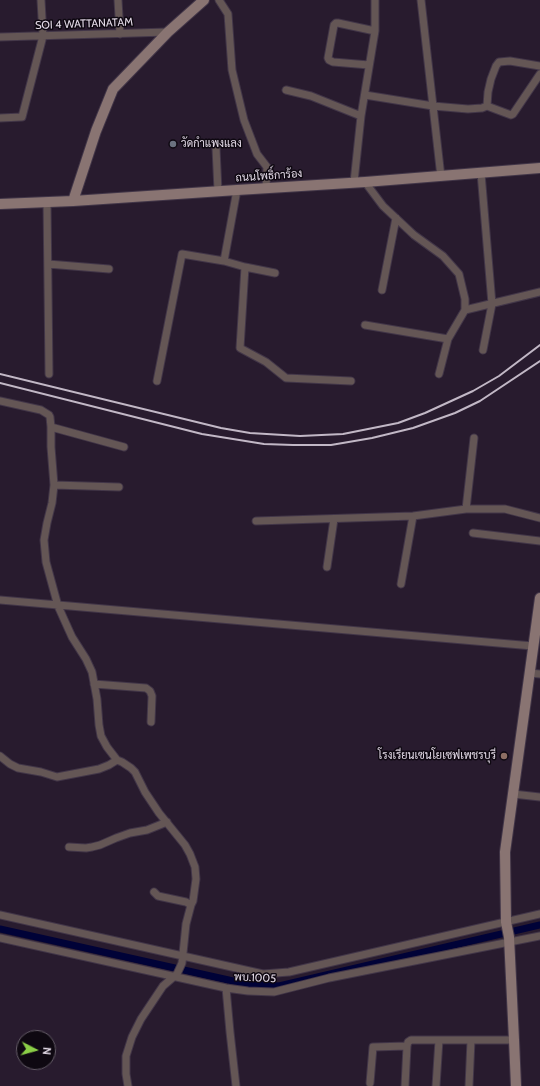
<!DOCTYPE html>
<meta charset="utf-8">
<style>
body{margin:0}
#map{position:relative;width:540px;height:1086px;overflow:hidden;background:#281b2e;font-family:Cabin,sans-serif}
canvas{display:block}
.north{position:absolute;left:16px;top:1030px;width:40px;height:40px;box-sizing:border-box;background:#0e0811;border:1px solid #645c67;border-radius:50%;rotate:96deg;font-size:11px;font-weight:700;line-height:16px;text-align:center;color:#e4dbe8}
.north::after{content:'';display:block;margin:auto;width:14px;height:18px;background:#8bce47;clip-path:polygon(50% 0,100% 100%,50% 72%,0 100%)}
</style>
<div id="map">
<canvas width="540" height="1086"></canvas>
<div class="north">N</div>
</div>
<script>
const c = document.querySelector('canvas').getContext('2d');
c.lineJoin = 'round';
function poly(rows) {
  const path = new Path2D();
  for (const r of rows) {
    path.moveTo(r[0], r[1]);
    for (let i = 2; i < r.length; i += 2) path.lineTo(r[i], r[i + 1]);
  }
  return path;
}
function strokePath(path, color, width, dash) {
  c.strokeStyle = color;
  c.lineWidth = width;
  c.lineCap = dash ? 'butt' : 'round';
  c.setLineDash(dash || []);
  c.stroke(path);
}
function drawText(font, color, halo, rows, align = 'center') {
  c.font = font + ' Cabin,Sarabun,sans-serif';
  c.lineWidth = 3;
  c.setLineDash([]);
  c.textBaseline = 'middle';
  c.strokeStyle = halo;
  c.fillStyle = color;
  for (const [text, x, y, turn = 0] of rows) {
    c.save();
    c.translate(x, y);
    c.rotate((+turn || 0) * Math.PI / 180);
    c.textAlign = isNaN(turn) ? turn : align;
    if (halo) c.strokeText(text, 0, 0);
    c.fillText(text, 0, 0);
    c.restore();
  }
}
strokePath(poly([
 [0,929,242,983,279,986,540,925]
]), '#000237', 7);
const street = poly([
 [118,0,120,34],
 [219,0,228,14,232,70,244,120,257,154,267,167,266,188],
 [421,0,441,177],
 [0,37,168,32],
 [369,65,333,62,329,60,328,58,334,25,336,23,338,23,375,31],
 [286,90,311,96,361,116],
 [365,95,433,106,468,109,482,108,487,106,488,92,491,79,496,66,499,62,510,61,540,66],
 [487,106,511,115,513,114,540,74],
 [0,118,22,117,43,36,41,0],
 [216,148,218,191],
 [481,173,492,304,483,350],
 [354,182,361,116,375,31,375,0],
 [365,182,383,206,414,235,443,256,459,274,465,299,465,310,448,339,439,374],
 [47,201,49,374],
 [224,261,245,267,240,348,266,362,286,378,351,381],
 [48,264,109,269],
 [245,267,275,273],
 [382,290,396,218],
 [465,310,540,292],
 [365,325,448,339],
 [157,381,182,254,224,261,237,190],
 [0,401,41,410,49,415,50,417,51,427],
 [124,447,51,427,51,447,54,485,52,503,47,523,44,540,46,562,58,606,72,637,86,659,92,672,97,699,99,725,101,736,107,747,117,760,122,762,131,768,135,772,145,792,159,813,185,845,190,854,195,867,196,879,193,901,191,905],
 [54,485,119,487],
 [466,509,474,438],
 [256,521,413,516,466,509,505,509,540,518],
 [473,533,540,541],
 [327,567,334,519],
 [401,584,413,516],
 [0,600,533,646],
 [529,673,540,674],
 [94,684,146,688,150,691,152,696,151,722],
 [0,756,10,764,18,768,41,772,57,777,99,769,109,765,117,760],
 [513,794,540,797],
 [69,847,86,848,92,847,100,845,116,838,130,833,147,830,167,822],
 [0,915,263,974,289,972,540,914],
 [0,938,226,988,248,991,274,992,329,978,540,936],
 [226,988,230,1032,236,1086],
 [370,1083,373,1047,407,1046],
 [128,1086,126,1074,126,1056,132,1037,141,1019,163,986,177,974,182,963,186,924,191,905,186,902,158,896,154,892],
 [405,1086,407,1046,408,1042,411,1040,514,1040],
 [436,1086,439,1040],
 [469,1086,471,1040]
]);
const secondary = poly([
 [73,201,96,131,113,89,168,32,204,0],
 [0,204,73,201,237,190,365,182,540,168],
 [516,1086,514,1040,509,937,506,922,505,852,540,598]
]);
strokePath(street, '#423648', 9);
strokePath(secondary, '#423648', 12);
strokePath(street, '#645655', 7);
strokePath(secondary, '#897472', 10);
strokePath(poly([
 [0,374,221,428,250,433,300,436,343,434,398,423,425,413,473,391,499,376,540,345],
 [0,383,202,434,264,444,293,445,331,445,372,438,413,428,455,413,480,401,540,361]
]), '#c2b8c6', 2);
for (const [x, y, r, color] of [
 [173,144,4,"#6b7280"],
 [504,756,4,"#8d6e63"]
]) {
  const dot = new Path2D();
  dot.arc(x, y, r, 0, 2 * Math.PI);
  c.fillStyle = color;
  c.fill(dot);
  strokePath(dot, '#0e0811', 1.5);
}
drawText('11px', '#e4dbe8', '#0e0811', [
 ["SOI 4 WATTANATAM",84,24,-2],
 ["ถนนโพธิ์การ้อง",269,176,-4],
 ["พบ.1005",255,978,3]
]);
drawText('11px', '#e4dbe8', '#0e0811', [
 ["วัดกำแพงแลง",181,144],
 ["โรงเรียนเซนโยเซฟเพชรบุรี",496,756,"right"]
], 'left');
</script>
